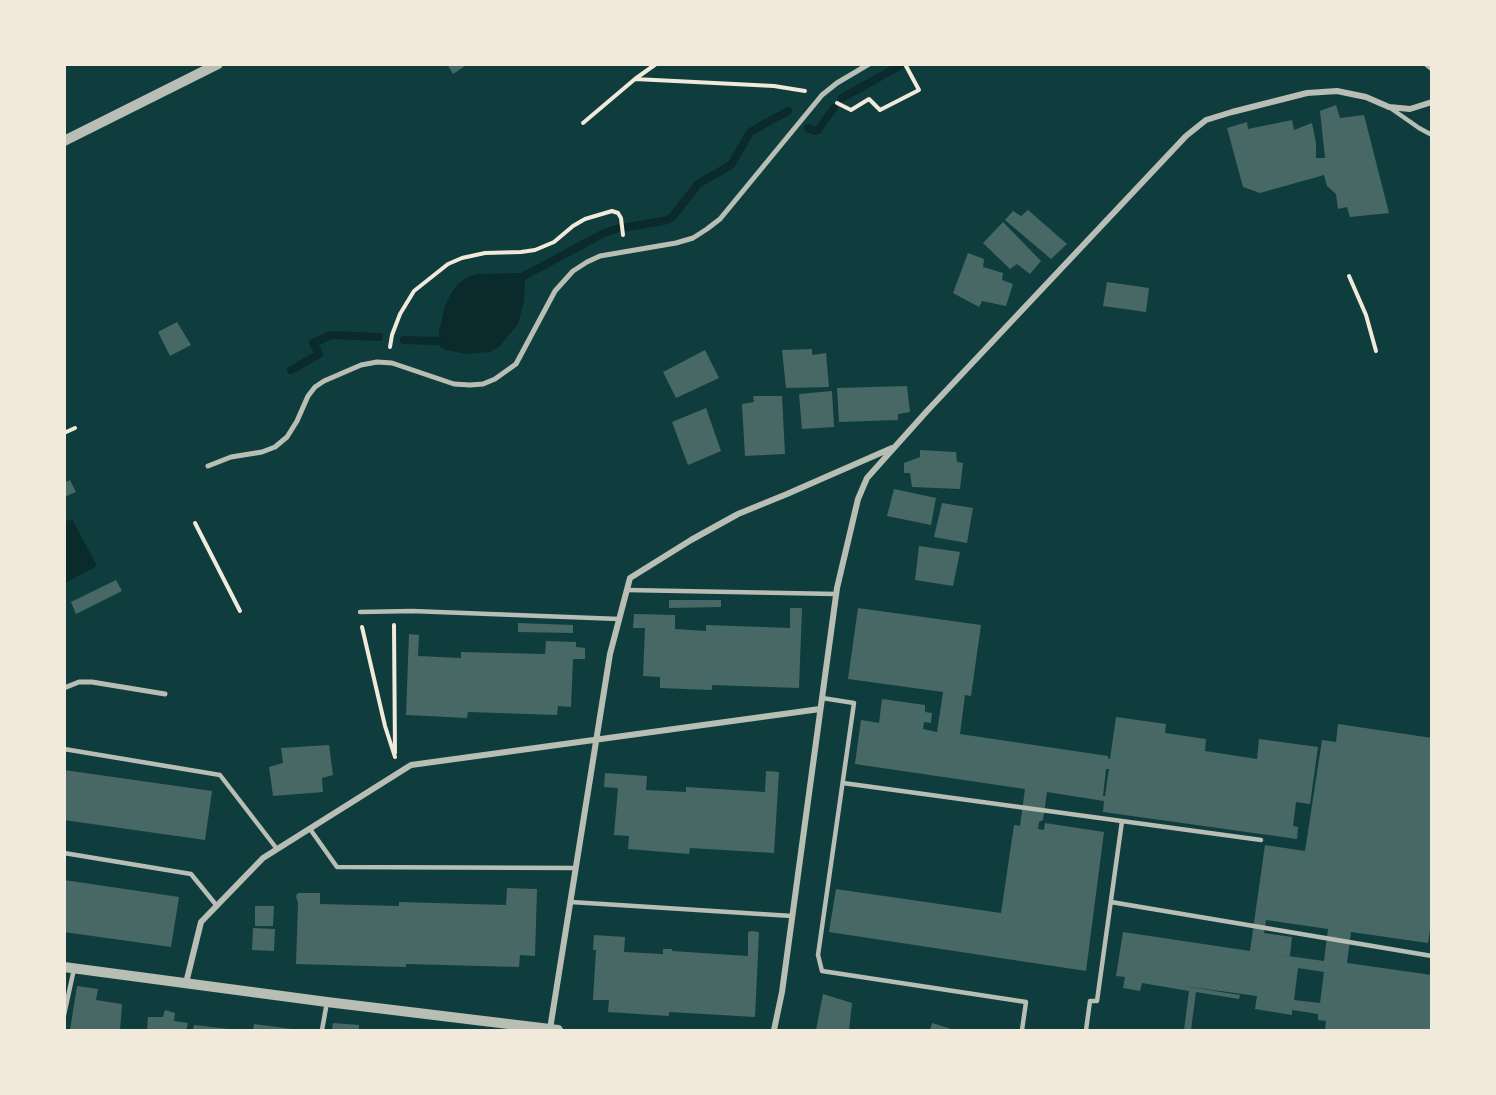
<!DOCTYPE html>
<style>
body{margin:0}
#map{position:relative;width:1496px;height:1095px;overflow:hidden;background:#0f3d3e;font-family:"DM Sans",sans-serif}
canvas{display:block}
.frame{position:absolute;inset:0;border:66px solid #f1e9da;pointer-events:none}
</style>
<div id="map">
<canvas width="1496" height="1095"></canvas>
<div class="frame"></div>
</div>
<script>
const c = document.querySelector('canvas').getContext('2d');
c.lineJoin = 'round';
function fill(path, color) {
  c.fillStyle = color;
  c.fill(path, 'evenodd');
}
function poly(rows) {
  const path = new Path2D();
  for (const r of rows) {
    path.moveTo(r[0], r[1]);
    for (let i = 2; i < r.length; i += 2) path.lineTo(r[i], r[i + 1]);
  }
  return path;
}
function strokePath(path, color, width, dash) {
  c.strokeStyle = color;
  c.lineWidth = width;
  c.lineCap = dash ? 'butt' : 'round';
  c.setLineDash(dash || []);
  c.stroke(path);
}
fill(poly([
 [522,273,524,276,525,281,524,302,518,324,499,347,489,352,468,354,446,350,439,346,439,332,445,306,451,293,458,284,468,277,477,274],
 [72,519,97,566,65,583,65,522]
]), '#0a2a2b');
strokePath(poly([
 [842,98,901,65],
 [808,128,814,131,818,130,834,108],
 [524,276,604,233,616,229,668,220,674,215,698,184,731,165,750,132,788,111],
 [404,340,438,341],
 [291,370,319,354,313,343,331,335,379,337]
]), '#0a2a2b', 8);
fill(poly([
 [447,64,468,64,453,74],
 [1336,105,1340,118,1364,115,1389,213,1350,217,1347,207,1338,209,1336,194,1327,186,1324,175,1260,193,1243,187,1227,128,1247,122,1248,129,1292,120,1294,130,1312,123,1316,143,1316,158,1325,158,1320,111],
 [1028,210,1067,244,1051,259,1005,220,1013,211,1021,216],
 [1003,222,1041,261,1030,274,1017,264,1010,269,983,243],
 [968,253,984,259,983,267,1003,273,1002,280,1013,284,1006,306,982,301,979,307,953,293],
 [1107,282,1149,288,1146,312,1103,306],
 [177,322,191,345,170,356,158,332],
 [812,349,812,355,826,353,829,387,786,388,782,350],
 [705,350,719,378,676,398,663,372],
 [907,386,910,412,898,414,898,420,839,422,837,388],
 [832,391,834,427,802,429,799,394],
 [753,396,782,396,785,454,745,456,742,404,754,402],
 [706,408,721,451,688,465,672,422],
 [920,450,956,452,957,462,963,463,960,489,912,487,910,473,904,473,904,463,920,457],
 [70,480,76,492,64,497,64,483],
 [894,489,936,498,931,525,887,516],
 [942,503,973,508,967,543,934,537],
 [919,546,960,552,953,586,915,580],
 [116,580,122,591,76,614,71,602],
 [669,600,721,600,721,607,669,608],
 [790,608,802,608,799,688,712,685,712,690,660,688,660,677,643,676,645,628,633,628,634,614,675,615,675,629,706,631,706,625,790,628],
 [858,608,981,625,971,696,965,695,960,734,1108,756,1108,758,1110,759,1116,717,1166,724,1165,733,1206,739,1205,751,1257,759,1259,739,1318,747,1310,804,1296,802,1293,826,1298,827,1297,839,1103,812,1104,801,1047,792,1043,820,1039,822,1038,829,1044,830,1045,823,1104,832,1086,971,829,932,836,889,1001,913,1014,825,1020,826,1025,789,855,764,861,720,879,723,882,699,925,705,925,712,932,713,931,723,924,722,923,729,937,732,943,692,848,679],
 [1106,769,1109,769,1105,796,1103,796],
 [518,623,573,625,573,633,518,632],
 [409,634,419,635,418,656,461,658,461,652,545,654,546,641,576,642,576,647,585,648,585,659,573,659,571,707,558,706,557,715,468,712,467,718,406,715],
 [1338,724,1432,738,1432,917,1428,943,1351,932,1347,963,1432,975,1432,1030,1325,1030,1326,1021,1318,1020,1318,1014,1292,1010,1292,1015,1255,1009,1257,996,1183,986,1240,995,1239,999,1196,992,1191,1030,1184,1030,1189,991,1142,983,1140,991,1123,988,1125,977,1116,976,1123,932,1250,951,1265,845,1305,851,1322,740,1336,742],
 [1266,920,1328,929,1324,961,1281,955,1290,956,1292,937,1264,933],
 [1298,968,1324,972,1320,1003,1294,1000],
 [329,745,333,775,322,778,323,792,273,796,269,767,283,763,281,748],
 [64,770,212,791,205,840,64,820],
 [766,771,779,772,774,853,690,848,689,854,628,849,629,836,614,835,618,788,604,787,605,773,647,776,646,790,686,792,686,787,765,792],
 [64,880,179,897,171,947,64,932],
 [507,888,537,889,535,956,520,955,519,967,406,964,406,967,296,964,298,903,296,896,298,893,320,893,320,904,399,906,399,902,506,905],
 [255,906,274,906,273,926,255,926],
 [253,928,275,929,274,951,252,950],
 [752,931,759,932,755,1017,669,1012,669,1016,608,1012,609,1000,593,1000,596,950,593,950,594,935,625,937,624,952,663,954,663,949,672,949,672,951,748,956,748,932],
 [77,986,98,989,96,1000,122,1004,120,1030,70,1030],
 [823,994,852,1003,849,1030,816,1030],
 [165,1010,175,1013,174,1021,188,1023,186,1030,147,1030,148,1017,163,1017],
 [333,1023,359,1025,359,1030,332,1030],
 [932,1023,955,1030,930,1030],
 [254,1024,292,1029,292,1030,253,1030],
 [194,1025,229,1029,229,1030,193,1030]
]), '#486865');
strokePath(poly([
 [635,79,774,86,805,91],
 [837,103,851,110,869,99,880,110,919,90,905,64],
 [583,123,635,79,656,64],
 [1349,276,1366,315,1376,351],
 [390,347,392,335,400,314,414,291,448,264,462,258,485,253,521,252,535,250,554,242,573,226,585,219,612,211,618,213,621,218,623,235],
 [64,433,75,428],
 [195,523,240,611],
 [394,625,395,753],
 [362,627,385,726,395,757]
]), '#f1e9da', 4);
strokePath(poly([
 [1389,107,1419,128,1432,135],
 [627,590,836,594],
 [360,612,412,611,619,619],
 [822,698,854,703,818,955,822,971,1026,1002,1022,1030],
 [64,749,220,775,277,849],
 [843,783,1261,840],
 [310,829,337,867,576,868],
 [64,853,191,874,217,906],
 [571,902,792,916],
 [1111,902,1432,956],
 [64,1015,74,969],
 [322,1030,327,1002],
 [1086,1030,1090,1001,1097,1001,1122,821]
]), '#b8beb3', 4.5);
strokePath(poly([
 [1426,64,1432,69],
 [208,466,231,457,262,452,275,447,287,437,297,421,308,396,315,387,324,381,361,365,377,362,392,363,454,384,470,385,483,384,495,379,516,364,555,291,573,271,587,262,600,256,676,243,693,238,707,229,720,219,822,95,837,83,869,64],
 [64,688,79,682,92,682,165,694]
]), '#b8beb3', 5);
strokePath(poly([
 [186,983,201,922,263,858,411,765,820,709],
 [550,1029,610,654,630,578,691,540,738,514,787,494,892,448],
 [774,1030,782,992,837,588,858,499,867,478,927,411,1186,136,1206,120,1232,112,1307,93,1337,91,1366,97,1389,107,1410,109,1432,102]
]), '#b8beb3', 6);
strokePath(poly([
 [64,141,218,64],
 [64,967,327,1002,558,1030]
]), '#b8beb3', 10);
</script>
